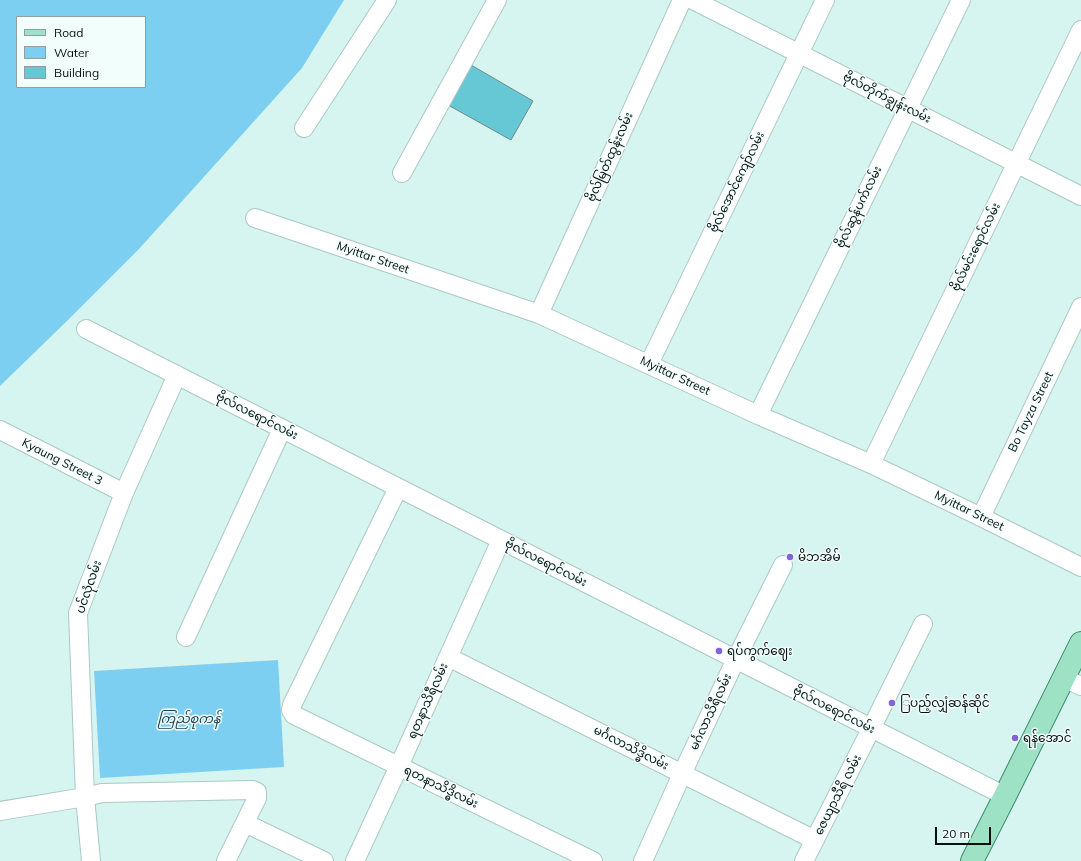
<!DOCTYPE html>
<meta charset="utf-8">
<style>
body{margin:0}
#map{position:relative;width:1081px;height:861px;overflow:hidden;background:#d6f5f0;font-family:Mulish,sans-serif}
canvas{display:block}
.legend{position:absolute;left:16px;top:16px;width:130px;height:72px;box-sizing:border-box;background:#f1fefc;border:1px solid #939f9d;margin:0;padding:5px 7px;list-style:none;font-size:12px;color:#06100f}
.legend li{display:flex;align-items:center;gap:8px;height:20px}
.legend b{width:20px;border:1px solid #939f9d}
.scale{position:absolute;left:935px;top:827px;width:56px;height:18px;box-sizing:border-box;border:2px solid #06100f;border-top:0;padding-left:5px;font-size:12px;line-height:14px;white-space:nowrap;color:#06100f;-webkit-text-stroke:3px #f1fefc;paint-order:stroke}
</style>
<div id="map">
<canvas width="1081" height="861"></canvas>
<ul class="legend">
<li><b style="height:5px;background:#9de2c4"></b>Road</li>
<li><b style="height:11px;background:#7dcff2"></b>Water</li>
<li><b style="height:11px;background:#65c8d4"></b>Building</li>
</ul>
<div class="scale">20 m</div>
</div>
<script>
const c = document.querySelector('canvas').getContext('2d');
c.lineJoin = 'round';
function fill(path, color) {
  c.fillStyle = color;
  c.fill(path, 'evenodd');
}
function poly(rows) {
  const path = new Path2D();
  for (const r of rows) {
    path.moveTo(r[0], r[1]);
    for (let i = 2; i < r.length; i += 2) path.lineTo(r[i], r[i + 1]);
  }
  return path;
}
function strokePath(path, color, width, dash) {
  c.strokeStyle = color;
  c.lineWidth = width;
  c.lineCap = dash ? 'butt' : 'round';
  c.setLineDash(dash || []);
  c.stroke(path);
}
function drawText(font, color, halo, rows, align = 'center') {
  c.font = font + ' Mulish,"Noto Sans Myanmar",sans-serif';
  c.lineWidth = 3;
  c.setLineDash([]);
  c.textBaseline = 'middle';
  c.strokeStyle = halo;
  c.fillStyle = color;
  for (const [text, x, y, turn = 0] of rows) {
    c.save();
    c.translate(x, y);
    c.rotate((+turn || 0) * Math.PI / 180);
    c.textAlign = isNaN(turn) ? turn : align;
    if (halo) c.strokeText(text, 0, 0);
    c.fillText(text, 0, 0);
    c.restore();
  }
}
fill(poly([
 [0,0,344,0,302,68,139,249,68,320,0,386],
 [17,17,145,17,145,87,17,87],
 [278,660,284,767,100,778,94,671]
]), '#7dcff2');
const building = poly([
 [471,65,533,101,511,140,448,105,471,65]
]);
fill(building, '#65c8d4');
strokePath(building, '#6c8a8d', 1);
const minor = poly([
 [693,0,1081,196],
 [304,128,387,0],
 [402,173,497,0],
 [255,218,539,314,758,415,871,464,981,517,1081,567],
 [539,314,682,0],
 [86,329,1005,796],
 [649,364,825,0],
 [758,415,961,0],
 [0,430,124,493],
 [871,464,1081,30],
 [398,488,292,705,291,710,294,715,593,861],
 [981,517,1081,307],
 [186,637,282,429],
 [448,657,815,840],
 [1064,678,1081,686],
 [0,811,85,797,102,793,253,790,257,792,257,798,226,861],
 [245,823,324,861],
 [91,861,85,797,78,613,124,493,177,375],
 [355,861,399,766,501,540],
 [643,861,682,774,736,659,783,565],
 [804,861,871,729,923,624]
]);
const major = poly([
 [972,861,1005,796,1081,643]
]);
strokePath(minor, '#abc9c4', 20);
strokePath(major, '#3d8c6b', 24);
strokePath(minor, '#fff', 18);
strokePath(major, '#9de2c4', 22);
for (const [x, y, r, color] of [
 [790,557,4,"#8262dd"],
 [719,651,4,"#8262dd"],
 [892,703,4,"#8262dd"],
 [1015,738,4,"#8262dd"]
]) {
  const dot = new Path2D();
  dot.arc(x, y, r, 0, 2 * Math.PI);
  c.fillStyle = color;
  c.fill(dot);
  strokePath(dot, '#f1fefc', 1.5);
}
drawText('12px', '#06100f', '#f1fefc', [
 ["ဗိုလ်တိုက်ချွန်းလမ်း",887,98,27],
 ["ဗိုလ်မြတ်ထွန်းလမ်း",610,157,-66],
 ["ဗိုလ်အောင်ကျော်လမ်း",737,182,-64],
 ["ဗိုလ်ဆွန်ပက်လမ်း",859,207,-64],
 ["ဗိုလ်မင်းရောင်လမ်း",976,247,-64],
 ["Myittar Street",373,258,19],
 ["Myittar Street",675,376,25],
 ["Bo Tayza Street",1031,412,-64],
 ["ဗိုလ်လရောင်လမ်း",257,416,27],
 ["Kyaung Street 3",62,462,27],
 ["Myittar Street",969,511,26],
 ["ဗိုလ်လရောင်လမ်း",546,563,27],
 ["ပင်လုံလမ်း",89,587,-71],
 ["ရတနာသိရီလမ်း",428,701,-66],
 ["ဗိုလ်လရောင်လမ်း",834,710,27],
 ["မင်္ဂလာသိရီလမ်း",711,712,-65],
 ["မင်္ဂလာသိဒ္ဓိလမ်း",631,748,27],
 ["ရတနာသိဒ္ဓိလမ်း",441,787,26],
 ["ဇေယျာသီရိ လမ်း",838,795,-63]
]);
drawText('12px', '#06100f', '#f1fefc', [
 ["မိဘအိမ်",798,557],
 ["ရပ်ကွက်ဈေး",727,651],
 ["ြပည့်လျှံဆန်ဆိုင်",900,703],
 ["ရန်အောင်",1023,738]
], 'left');
drawText('italic 13px', '#1f4453', '#f1fefc', [
 ["ကြည်စုကန်",189,719]
]);
</script>
